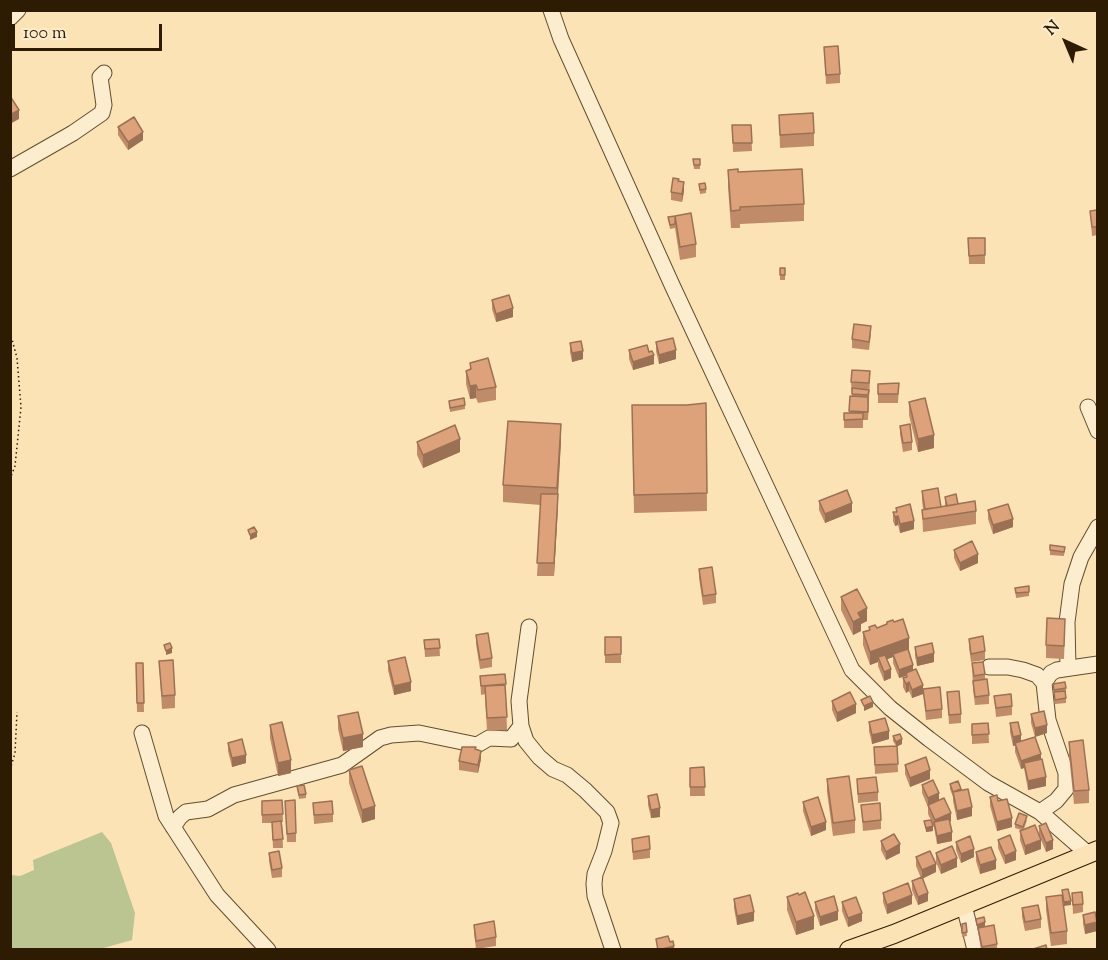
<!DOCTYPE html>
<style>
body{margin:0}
#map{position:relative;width:1108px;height:960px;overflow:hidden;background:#fbe3b5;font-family:"Sorts Mill Goudy",serif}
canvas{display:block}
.frame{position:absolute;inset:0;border:12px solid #2e1c02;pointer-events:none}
.north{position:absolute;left:1036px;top:12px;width:60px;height:60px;-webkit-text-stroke:4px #fcedcf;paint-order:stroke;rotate:316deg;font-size:16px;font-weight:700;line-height:24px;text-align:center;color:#2e1c02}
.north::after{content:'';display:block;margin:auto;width:21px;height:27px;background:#2e1c02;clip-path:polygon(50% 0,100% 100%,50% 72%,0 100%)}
.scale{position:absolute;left:12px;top:24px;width:150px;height:27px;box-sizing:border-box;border:3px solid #2e1c02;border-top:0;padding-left:8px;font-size:18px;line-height:21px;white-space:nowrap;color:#2e1c02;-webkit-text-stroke:4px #fcedcf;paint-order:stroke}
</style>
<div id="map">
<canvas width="1108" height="960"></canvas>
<div class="frame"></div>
<div class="north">N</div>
<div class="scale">100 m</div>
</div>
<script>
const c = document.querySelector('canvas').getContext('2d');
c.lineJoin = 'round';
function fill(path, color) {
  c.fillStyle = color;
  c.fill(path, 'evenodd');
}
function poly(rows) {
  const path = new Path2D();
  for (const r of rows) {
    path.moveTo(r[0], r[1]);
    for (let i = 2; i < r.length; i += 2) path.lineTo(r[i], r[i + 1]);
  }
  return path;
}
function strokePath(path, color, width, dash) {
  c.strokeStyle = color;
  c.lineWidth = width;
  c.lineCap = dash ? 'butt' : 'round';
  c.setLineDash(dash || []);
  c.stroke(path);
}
fill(poly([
 [102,832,111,843,135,913,132,940,100,949,11,949,11,875,20,876,34,870,33,860]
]), '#bac591');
const minor = poly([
 [551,10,561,39,672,285,852,670,890,708,929,739,988,783,1040,812,1087,853],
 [10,18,18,10],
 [10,169,73,133,102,113,104,105,100,77,104,73],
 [1088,407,1098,431],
 [529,627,519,701,521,726,526,741,539,757,553,769,567,775,585,790,607,812,611,823,604,851,595,874,594,884,595,896,613,950],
 [989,667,1008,667,1023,670,1037,675,1044,683],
 [1068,668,1067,622,1072,584,1081,557,1098,527],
 [142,733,166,816,217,895,268,950],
 [1040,812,1056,801,1066,789,1066,773,1048,720,1044,683,1051,673,1057,670,1098,664],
 [173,827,180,817,186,812,208,809,234,795,342,765,380,738,391,735,419,733,477,745,489,738,511,739,521,726],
 [964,905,975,950]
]);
const major = poly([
 [849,950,894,934,1098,850]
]);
strokePath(minor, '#614e2f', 17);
strokePath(major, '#2e1c02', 20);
strokePath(poly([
 [10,332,17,358,21,407,15,466,10,479],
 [10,770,15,753,17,712]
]), '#2e1c02', 1.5, [1.5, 3]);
strokePath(minor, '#fcedcf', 15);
strokePath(major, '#fbe3b5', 18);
fill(poly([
 [824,47,840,74,840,83,826,84],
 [779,115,814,133,814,146,780,148],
 [732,125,751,125,752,151,733,152],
 [118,127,143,140,128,150,118,135],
 [693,159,700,159,700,169,694,169],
 [728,170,738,172,804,204,804,221,740,224,740,228,731,228,728,187],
 [679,181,684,191,682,202,671,200,671,192],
 [699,184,706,189,706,193,700,194],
 [1097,210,1098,235,1092,236,1090,211],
 [691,213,696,244,696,257,680,260,675,228,670,229,668,217],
 [968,238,985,238,985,264,969,264],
 [780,268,785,268,785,280,780,280],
 [492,300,513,317,496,322,492,309],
 [871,334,869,350,852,348,852,339],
 [656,342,676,359,659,364,656,351],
 [570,343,583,359,572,362,570,352],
 [629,350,654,364,633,370,629,359],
 [470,363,496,387,496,400,478,403,476,398,470,399,466,384,466,371,470,369],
 [870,379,868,420,863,420,863,428,844,428,844,413,849,413,850,396,852,396,851,382],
 [899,383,898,403,878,403,878,384],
 [449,401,465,405,465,409,450,412],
 [909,402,934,448,918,452,909,415],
 [706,403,707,511,634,513,632,405,687,405],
 [900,426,912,442,912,450,903,452,900,434],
 [561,441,554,576,537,576,541,505,503,502,503,485],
 [417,442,460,452,423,468,417,455],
 [922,491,941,507,945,506,945,497,958,504,976,511,976,524,923,532,922,510,923,509,922,500],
 [819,501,852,512,825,523,819,510],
 [896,508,914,529,900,533,898,525,895,526,893,521,893,512,896,512],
 [988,510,1013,527,993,534,988,519],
 [1050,545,1065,547,1064,556,1050,555],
 [954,550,978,563,960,571,954,558],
 [699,569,716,594,716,603,703,605,699,578],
 [1029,586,1029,596,1016,598,1015,588],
 [841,597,867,621,861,624,861,631,853,635,841,610],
 [887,622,909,651,913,670,923,694,912,698,909,691,906,693,903,687,903,678,906,677,906,676,899,678,893,663,893,657,887,659,891,678,884,681,878,666,878,662,870,665,863,645,863,632,869,630,869,627,877,628,887,625],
 [1065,632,1064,659,1046,658,1046,645],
 [476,635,492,658,492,667,480,669,476,644],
 [605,637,621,637,621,663,605,663],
 [439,639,440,656,425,657,424,640],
 [969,639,985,651,985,660,971,662,969,647],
 [915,647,934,662,917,666,915,656],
 [159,661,175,695,175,708,162,709],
 [388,661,411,691,394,695,388,670],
 [136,663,143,663,144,712,137,712],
 [972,663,985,674,985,679,989,695,989,704,975,705,973,689],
 [505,674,507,730,487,731,485,694,481,695,480,676],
 [1053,684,1066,688,1066,703,1055,704],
 [923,689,942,709,942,718,926,720],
 [947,692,961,714,961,723,949,724],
 [994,696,1012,706,1012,715,996,717],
 [832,701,856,713,837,722,832,710],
 [1031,714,1047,733,1035,737,1031,723],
 [338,716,363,747,343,751,338,729],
 [869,722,889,739,872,744,869,731],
 [988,723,989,743,972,744,972,724],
 [1010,723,1021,742,1041,759,1046,786,1028,790,1024,768,1021,769,1015,752,1015,745,1013,746,1010,732],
 [270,725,291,773,278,776,270,738],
 [893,736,902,744,897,746,898,772,875,774,874,747,896,746,893,741],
 [1069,742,1089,790,1089,803,1074,804,1069,755],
 [228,743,246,763,232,767,228,751],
 [476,750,481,759,478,773,459,770,459,761],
 [905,765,930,779,910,787,905,774],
 [704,767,705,796,690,796,690,768],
 [349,770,375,819,362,823,349,783],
 [827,779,855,820,855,833,833,836,827,792],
 [857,779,878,792,878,801,858,803],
 [950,784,961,791,972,816,957,820,953,801,953,797,950,789],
 [922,785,939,800,951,821,950,822,952,841,937,844,934,827,932,822,933,831,926,832,924,821,931,820,928,814,928,807,922,793],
 [297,786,306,794,306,798,299,799],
 [648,796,660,817,651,818,648,805],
 [990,797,998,801,1012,827,997,831,990,806],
 [282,800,283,822,282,822,283,848,273,848,272,823,262,823,262,801],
 [285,801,296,833,296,842,287,842],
 [803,802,826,830,811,836,803,811],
 [313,803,333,814,333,822,314,824],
 [861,805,881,820,881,829,863,831],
 [1027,820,1024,829,1041,849,1025,855,1020,840,1020,831,1021,830,1015,828,1015,824],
 [1039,826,1053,849,1046,852,1039,835],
 [632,839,650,849,650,858,633,860],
 [998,840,1016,860,1005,864,998,848],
 [881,841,900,853,886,860,881,850],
 [956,842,974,857,961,863,956,850],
 [976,852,996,869,980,874,976,861],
 [269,853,282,868,282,877,272,878,269,861],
 [936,853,957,867,941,874,936,862],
 [916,857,936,872,922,878,928,901,918,905,912,890,912,881,921,878,916,866],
 [883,893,912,904,887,914,883,902],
 [1072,893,1083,904,1083,912,1073,914],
 [787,897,814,929,796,935,787,910],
 [1046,897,1067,931,1067,944,1051,946,1046,910],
 [734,899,754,921,737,925,734,908],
 [815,902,838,920,820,926,815,910],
 [842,902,862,921,848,927,842,911],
 [1022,908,1041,919,1041,928,1025,931,1022,917],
 [1083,915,1097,931,1085,934,1083,924],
 [976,919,985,927,997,944,997,950,981,950],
 [966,923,967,936,962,937,962,924],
 [474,925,496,937,496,946,476,949,474,933]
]), '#bf8b69');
fill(poly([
 [19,110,19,119,10,124,10,115],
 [143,132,143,140,128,150,128,142],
 [684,182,684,191,682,202,682,194],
 [513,308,513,317,496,322,496,314],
 [676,350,676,359,659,364,659,355],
 [583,351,583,359,572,362,572,353],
 [654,355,654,364,633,370,633,362],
 [476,385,476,398,470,399,470,386],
 [561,424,561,441,557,506,557,488],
 [934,435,934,448,918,452,918,439],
 [460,439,460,452,423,468,423,455],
 [558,494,558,507,554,576,554,563],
 [852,503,852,512,825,523,825,514],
 [898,516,898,525,895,526,895,517],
 [1013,519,1013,527,993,534,993,525],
 [914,521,914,529,900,533,900,524],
 [257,532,257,537,250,540,250,535],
 [978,554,978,563,960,571,960,563],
 [867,608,867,621,861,624,861,631,853,635,853,622,858,613],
 [909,638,909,651,894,657,893,654,893,657,880,662,878,657,878,662,870,665,870,652],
 [172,648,172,653,166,655,166,651],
 [934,653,934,662,917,666,917,658],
 [913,665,913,673,906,673,906,676,899,678,899,670],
 [891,669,891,678,884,681,884,672],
 [411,682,411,691,394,695,394,686],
 [909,682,909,691,906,693,906,684],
 [923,685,923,694,912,698,912,690],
 [873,702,873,707,864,711,864,706],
 [856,704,856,713,837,722,837,713],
 [1047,725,1047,733,1035,737,1035,728],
 [889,731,889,739,872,744,872,735],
 [363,734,363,747,343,751,343,738],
 [1021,735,1021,744,1013,746,1013,737],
 [902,739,902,744,896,747,896,742],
 [481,751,481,759,478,773,478,765],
 [1041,754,1041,763,1024,763,1024,768,1021,769,1021,761],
 [246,755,246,763,232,767,232,758],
 [291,760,291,773,278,776,278,763],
 [930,770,930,779,910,787,910,778],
 [1046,777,1046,786,1028,790,1028,781],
 [939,793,939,802,928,807,928,798],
 [375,806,375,819,362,823,362,810],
 [972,807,972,816,957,820,957,811],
 [660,808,660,817,651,818,651,810],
 [951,813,951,821,935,828,935,820],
 [1012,818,1012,827,997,831,997,822],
 [826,822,826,830,811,836,811,827],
 [933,826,933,831,926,832,926,828],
 [952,832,952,841,937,844,937,836],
 [1041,840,1041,849,1025,855,1025,846],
 [1053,840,1053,849,1046,852,1046,843],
 [900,844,900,853,886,860,886,852],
 [974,849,974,857,961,863,961,854],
 [1016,851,1016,860,1005,864,1005,856],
 [957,858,957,867,941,874,941,865],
 [996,860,996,869,980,874,980,865],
 [936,864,936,872,922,879,922,870],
 [928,893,928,901,918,905,918,897],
 [912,895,912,904,887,914,887,905],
 [1071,901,1071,905,1064,906,1064,902],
 [838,911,838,920,820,926,820,917],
 [754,912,754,921,737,925,737,916],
 [862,913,862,921,848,927,848,918],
 [814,916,814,929,796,935,796,922],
 [985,922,985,927,977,929,977,925],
 [1097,922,1097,931,1085,934,1085,925],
 [674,946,674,950,658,950]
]), '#9b7155');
const building = poly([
 [838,46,840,74,826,75,824,47,838,46],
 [10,96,19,110,10,115,10,96],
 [813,113,814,133,780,135,779,115,813,113],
 [134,117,143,132,128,142,118,127,134,117],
 [732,125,751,125,752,143,733,143,732,125],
 [693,159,700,159,700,165,694,165,693,159],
 [738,169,738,172,802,169,804,204,740,207,740,210,731,211,728,170,738,169],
 [673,178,679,179,678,181,684,182,682,194,671,192,673,178],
 [705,183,706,189,700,190,699,184,705,183],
 [1097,210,1098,227,1092,227,1090,211,1097,210],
 [691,213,696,244,680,247,675,216,691,213],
 [675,216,675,224,670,225,668,217,675,216],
 [968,238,985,238,985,255,969,256,968,238],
 [780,268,785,268,785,275,780,275,780,268],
 [509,295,513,308,496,314,492,300,509,295],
 [854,324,871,326,869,342,852,339,854,324],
 [673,338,676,350,659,355,656,342,673,338],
 [581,341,583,351,572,353,570,343,581,341],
 [647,345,649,352,652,351,654,355,633,362,629,350,647,345],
 [488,358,496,387,478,390,476,385,470,386,466,371,471,369,470,363,488,358],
 [852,370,870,371,869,383,851,382,852,370],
 [899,383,898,394,878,394,878,384,899,383],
 [852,388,869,390,868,395,852,394,852,388],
 [850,396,868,397,868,412,849,411,850,396],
 [464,398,465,405,450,408,449,401,464,398],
 [925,398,934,435,918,439,909,402,925,398],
 [706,403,707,493,634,495,632,405,687,405,706,403],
 [844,413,863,413,863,419,844,420,844,413],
 [508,421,561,424,557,488,503,485,508,421],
 [910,424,912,442,903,443,900,426,910,424],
 [455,425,460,439,423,455,417,442,455,425],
 [938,488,941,507,925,509,922,491,938,488],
 [847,490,852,503,825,514,819,501,847,490],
 [541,494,558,494,554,563,537,563,541,494],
 [956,494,958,504,947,506,945,497,956,494],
 [975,501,976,511,923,519,922,510,975,501],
 [910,504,914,521,900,524,898,516,895,517,893,512,897,512,896,508,910,504],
 [1008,504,1013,519,993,525,988,510,1008,504],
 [254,527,257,532,250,535,248,530,254,527],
 [972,541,978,554,960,563,954,550,972,541],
 [1050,545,1065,547,1064,552,1050,550,1050,545],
 [712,567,716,594,703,596,699,569,712,567],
 [1029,586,1029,592,1016,593,1015,588,1029,586],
 [857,589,867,608,858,613,861,618,853,622,841,597,857,589],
 [1047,618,1065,619,1064,646,1046,645,1047,618],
 [903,619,909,638,870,652,863,632,870,630,869,627,875,625,877,628,887,624,887,622,893,620,894,622,903,619],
 [488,633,492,658,480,660,476,635,488,633],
 [983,636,985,651,971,654,969,639,983,636],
 [605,637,621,637,621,654,605,655,605,637],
 [439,639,440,648,425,649,424,640,439,639],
 [170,643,172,648,166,651,164,645,170,643],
 [932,643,934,653,917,658,915,647,932,643],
 [908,649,913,665,899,670,893,654,908,649],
 [885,655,891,669,884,672,878,657,885,655],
 [405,657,411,682,394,686,388,661,405,657],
 [173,660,175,695,162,696,159,661,173,660],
 [983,662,985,674,974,676,972,663,983,662],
 [136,663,143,663,144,703,137,703,136,663],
 [916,669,923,685,912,690,909,682,906,684,903,678,907,677,906,673,916,669],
 [505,674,506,684,481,686,480,676,505,674],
 [987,679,989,695,975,697,973,681,987,679],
 [1065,682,1066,688,1054,690,1053,684,1065,682],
 [505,685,507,717,487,718,485,686,505,685],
 [940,687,942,709,926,711,923,689,940,687],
 [959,691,961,714,949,715,947,692,959,691],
 [1065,691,1066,698,1055,700,1054,692,1065,691],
 [850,692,856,704,837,713,832,701,850,692],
 [1011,694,1012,706,996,708,994,696,1011,694],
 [870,696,873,702,864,706,861,700,870,696],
 [1044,711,1047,725,1035,728,1031,714,1044,711],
 [358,712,363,734,343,738,338,716,358,712],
 [885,718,889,731,872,735,869,722,885,718],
 [282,722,291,760,278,763,270,725,282,722],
 [1018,722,1021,735,1013,737,1010,723,1018,722],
 [988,723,989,734,972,735,972,724,988,723],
 [900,734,902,739,896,742,893,736,900,734],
 [1035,737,1041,754,1021,761,1015,743,1035,737],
 [242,739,246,755,232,758,228,743,242,739],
 [1083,740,1089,790,1074,791,1069,742,1083,740],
 [897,746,898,764,875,765,874,747,897,746],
 [462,747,476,747,475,749,481,751,478,765,459,761,462,747],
 [926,757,930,770,910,778,905,765,926,757],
 [1042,759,1046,777,1028,781,1024,763,1042,759],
 [362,766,375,806,362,810,349,770,362,766],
 [704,767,705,787,690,787,690,768,704,767],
 [849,776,855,820,833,823,827,779,849,776],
 [876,777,878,792,858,794,857,779,876,777],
 [933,780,939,793,928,798,922,785,933,780],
 [958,781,961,789,953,792,950,784,958,781],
 [304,785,306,794,299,795,297,786,304,785],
 [968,789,972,807,957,811,953,792,968,789],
 [657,794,660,808,651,810,648,796,657,794],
 [997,795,998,801,1007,799,1012,818,997,822,990,797,997,795],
 [818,797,826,822,811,827,803,802,818,797],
 [944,798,951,813,935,820,928,805,944,798],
 [282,800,283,814,262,815,262,801,282,800],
 [295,800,296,833,287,834,285,801,295,800],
 [332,801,333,814,314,815,313,803,332,801],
 [880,803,881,820,863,822,861,805,880,803],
 [1019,813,1027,816,1023,827,1015,824,1019,813],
 [949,819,952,832,937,836,934,822,949,819],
 [931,820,933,826,926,828,924,821,931,820],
 [281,821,283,839,273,840,272,822,281,821],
 [1046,823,1053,840,1046,843,1039,826,1046,823],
 [1035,825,1041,840,1025,846,1020,831,1035,825],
 [894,834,900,844,886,852,881,841,894,834],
 [1010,835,1016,851,1005,856,998,840,1010,835],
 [649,836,650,849,633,852,632,839,649,836],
 [970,836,974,849,961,854,956,842,970,836],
 [952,846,957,858,941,865,936,853,952,846],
 [991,847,996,860,980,865,976,852,991,847],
 [279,851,282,868,272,870,269,853,279,851],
 [930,851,936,864,922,870,916,857,930,851],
 [922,877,928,893,918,897,912,881,922,877],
 [908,883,912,895,887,905,883,893,908,883],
 [1068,889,1071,901,1064,902,1062,890,1068,889],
 [805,892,814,916,796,922,787,897,798,893,799,895,805,892],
 [1082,892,1083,904,1073,905,1072,893,1082,892],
 [750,895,754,912,737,916,734,899,750,895],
 [1062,895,1067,931,1051,933,1046,897,1062,895],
 [834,896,838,911,820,917,815,902,834,896],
 [856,897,862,913,848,918,842,902,856,897],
 [1038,905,1041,919,1025,922,1022,908,1038,905],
 [1095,912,1097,922,1085,925,1083,915,1095,912],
 [984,917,985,922,977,925,976,919,984,917],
 [494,921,496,937,476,941,474,925,494,921],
 [966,923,967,932,962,933,962,924,966,923],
 [994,925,997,944,982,947,978,928,994,925],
 [668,936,670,942,673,941,674,946,658,950,656,939,668,936],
 [1046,945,1047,950,1030,950,1046,945]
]);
fill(building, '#dea27a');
strokePath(building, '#9b7155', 1.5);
</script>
